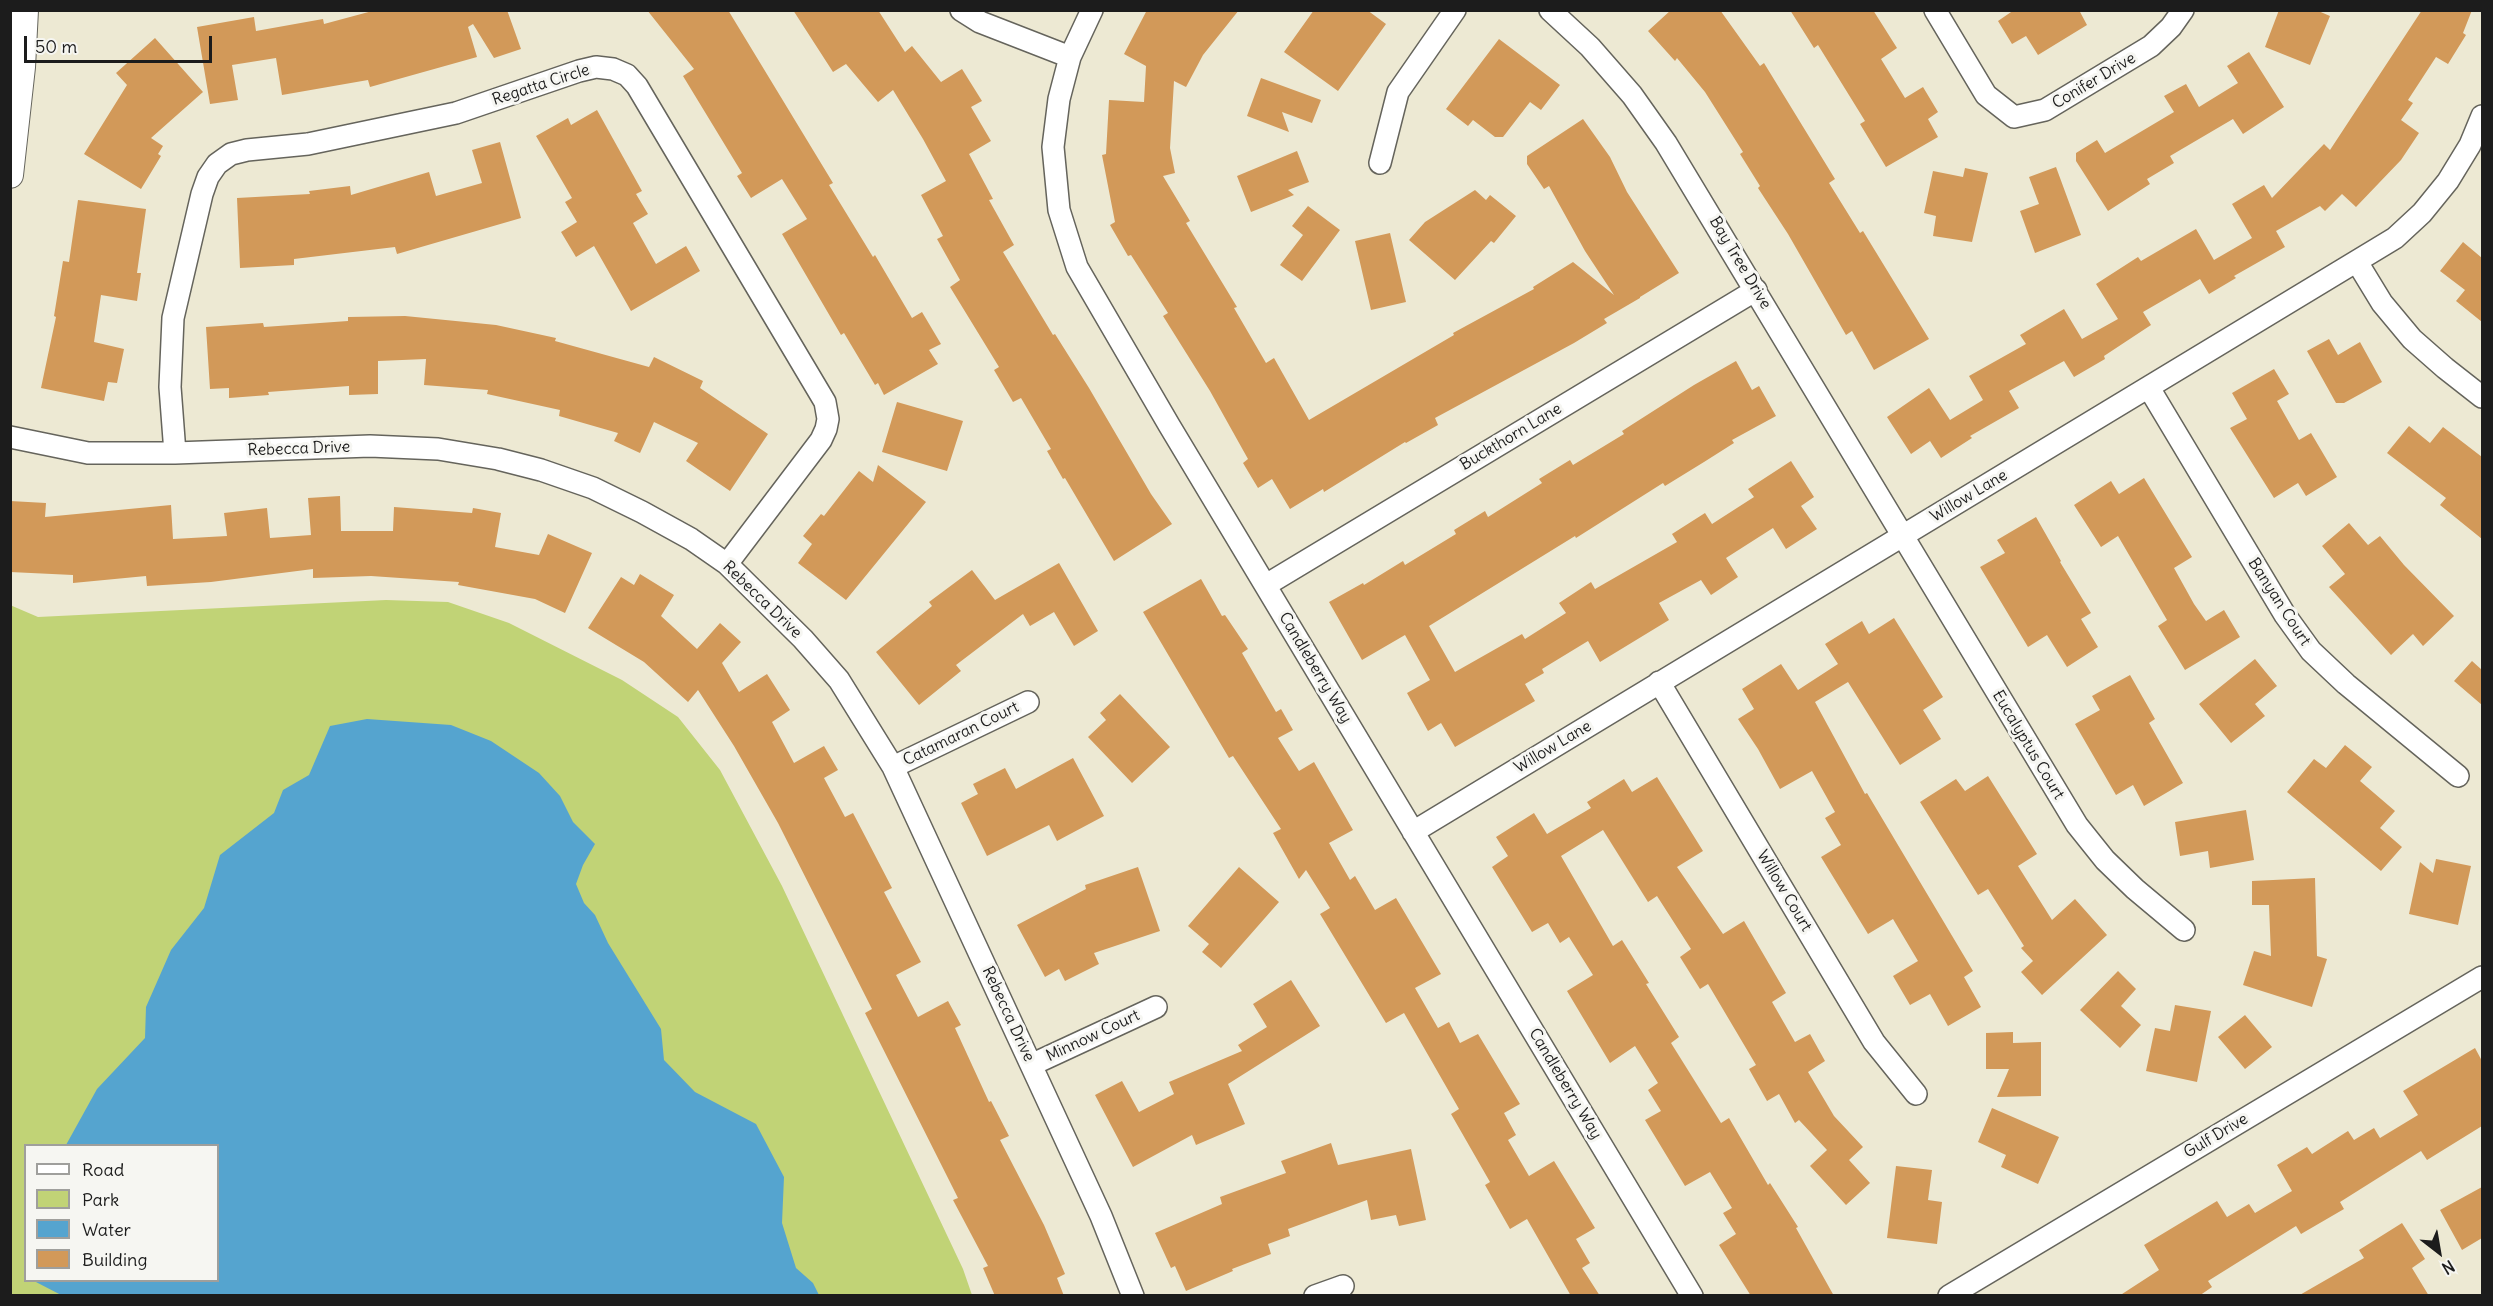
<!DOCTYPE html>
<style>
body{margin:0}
#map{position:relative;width:2493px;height:1306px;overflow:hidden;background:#ede9d3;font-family:Delius,sans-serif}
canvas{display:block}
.frame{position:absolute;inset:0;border:12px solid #1c1c1c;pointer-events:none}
.legend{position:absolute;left:24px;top:1144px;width:195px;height:138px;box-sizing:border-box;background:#f6f6f2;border:2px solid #9f9f9c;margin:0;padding:8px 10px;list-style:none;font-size:18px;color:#1c1c1c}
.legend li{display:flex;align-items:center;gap:12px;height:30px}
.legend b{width:30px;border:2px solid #9f9f9c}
.north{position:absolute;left:2409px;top:1222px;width:60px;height:60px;-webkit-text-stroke:4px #f6f6f2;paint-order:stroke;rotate:149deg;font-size:16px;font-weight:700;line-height:24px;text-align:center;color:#1c1c1c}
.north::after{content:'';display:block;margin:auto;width:21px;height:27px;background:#1c1c1c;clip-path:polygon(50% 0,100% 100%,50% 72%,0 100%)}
.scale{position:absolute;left:24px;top:36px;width:188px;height:27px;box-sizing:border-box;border:3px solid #1c1c1c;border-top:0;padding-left:8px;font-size:18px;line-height:21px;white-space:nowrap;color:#1c1c1c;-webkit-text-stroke:4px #f6f6f2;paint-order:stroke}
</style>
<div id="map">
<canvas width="2493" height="1306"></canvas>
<div class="frame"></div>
<ul class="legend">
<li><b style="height:8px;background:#fff"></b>Road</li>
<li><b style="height:16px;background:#c1d376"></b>Park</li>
<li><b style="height:16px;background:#55a4cf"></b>Water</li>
<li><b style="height:16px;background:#d29959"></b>Building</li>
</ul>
<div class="north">N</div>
<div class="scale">50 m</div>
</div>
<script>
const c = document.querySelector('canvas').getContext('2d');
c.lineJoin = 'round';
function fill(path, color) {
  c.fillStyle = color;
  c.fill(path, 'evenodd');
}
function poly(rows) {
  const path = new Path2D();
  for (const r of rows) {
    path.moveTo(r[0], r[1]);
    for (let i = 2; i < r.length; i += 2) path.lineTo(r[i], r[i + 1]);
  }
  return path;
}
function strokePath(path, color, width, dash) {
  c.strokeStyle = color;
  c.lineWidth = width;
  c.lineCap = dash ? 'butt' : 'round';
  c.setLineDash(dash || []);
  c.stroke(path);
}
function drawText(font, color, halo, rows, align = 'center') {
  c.font = font + ' Delius,sans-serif';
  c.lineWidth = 6;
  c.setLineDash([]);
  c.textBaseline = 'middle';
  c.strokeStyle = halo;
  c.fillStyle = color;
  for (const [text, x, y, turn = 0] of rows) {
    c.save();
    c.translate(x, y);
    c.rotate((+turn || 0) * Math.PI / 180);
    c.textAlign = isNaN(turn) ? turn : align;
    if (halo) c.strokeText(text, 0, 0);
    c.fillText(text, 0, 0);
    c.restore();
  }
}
fill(poly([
 [386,600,448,602,509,623,622,680,678,717,720,770,782,886,963,1269,972,1295,11,1295,10,605,38,617],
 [26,1146,218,1146,218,1280,26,1280]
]), '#c1d376');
fill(poly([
 [367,719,451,725,491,741,539,773,560,796,573,822,595,844,583,865,576,884,584,903,595,915,608,943,661,1029,664,1060,695,1092,756,1124,784,1177,782,1223,796,1268,813,1283,819,1295,63,1296,34,1281,218,1280,218,1146,66,1145,97,1089,145,1038,146,1007,171,950,204,908,220,855,274,813,283,790,309,775,330,726]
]), '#55a4cf');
fill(poly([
 [376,10,507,10,521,49,494,58,473,24,468,27,477,57,370,87,368,80,282,95,276,58,232,65,238,100,210,104,197,27,254,17,256,31,323,19,324,24],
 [647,10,728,10,833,183,829,185,873,257,875,255,912,318,922,312,941,344,929,350,938,364,884,395,878,383,875,385,844,333,841,335,782,234,807,219,782,179,751,198,737,176,742,173,683,76,694,69],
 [793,10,878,10,905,52,912,46,941,82,962,69,982,101,971,107,991,141,969,154,993,199,989,200,1014,245,1003,252,1053,335,1055,334,1089,388,1151,494,1172,524,1114,561,1065,478,1063,479,1047,451,1051,449,1021,398,1013,402,994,370,999,367,950,287,960,280,937,239,943,236,921,195,946,181,923,139,893,90,878,102,846,64,833,72],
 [1147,10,1239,10,1203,55,1186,87,1174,81,1170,148,1175,173,1163,176,1190,221,1186,223,1237,307,1234,308,1266,363,1274,358,1309,420,1454,335,1453,333,1534,289,1533,287,1573,262,1614,295,1585,251,1549,186,1544,189,1527,164,1527,156,1583,119,1610,157,1627,192,1679,273,1640,297,1640,298,1604,319,1607,323,1574,343,1435,418,1438,425,1406,443,1405,442,1324,492,1323,489,1290,509,1272,479,1258,488,1243,463,1248,459,1210,391,1163,316,1168,313,1131,255,1128,256,1110,225,1115,222,1102,155,1106,154,1109,100,1144,102,1146,66,1124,54],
 [1314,10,1367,10,1386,24,1338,91,1284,52],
 [1671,10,1720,10,1760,66,1764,63,1835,179,1829,183,1860,233,1863,231,1929,339,1874,370,1852,331,1846,335,1788,234,1758,188,1760,186,1740,154,1743,152,1705,92,1677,58,1675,61,1648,31],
 [1790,10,1873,10,1897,48,1881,59,1905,98,1923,87,1938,112,1928,119,1938,137,1886,167,1860,124,1865,121,1818,45,1814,48],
 [2014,10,2079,10,2087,25,2038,55,2026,36,2012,44,1998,21],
 [2279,10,2316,10,2330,16,2310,65,2265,47],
 [2422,10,2472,10,2463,33,2466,35,2448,64,2436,57,2408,100,2413,103,2401,120,2419,133,2401,160,2356,207,2342,194,2325,211,2320,206,2276,231,2285,247,2234,276,2236,278,2209,294,2200,279,2143,312,2151,325,2104,356,2105,359,2074,377,2064,361,2009,391,2019,408,1970,436,1972,438,1941,458,1930,441,1911,454,1887,417,1929,388,1950,420,1983,400,1969,376,2026,344,2020,335,2064,309,2082,339,2118,319,2096,284,2138,257,2141,261,2196,229,2214,260,2252,238,2232,204,2264,185,2272,198,2324,144,2330,150],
 [155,38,203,92,151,138,163,146,158,154,161,156,141,189,84,154,127,85,116,73],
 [1499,39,1560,85,1541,110,1530,102,1503,137,1495,137,1473,120,1468,126,1446,109],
 [2249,52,2284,107,2243,134,2233,119,2170,156,2174,163,2147,179,2150,184,2108,211,2076,161,2076,153,2097,140,2105,153,2174,112,2164,96,2186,84,2199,107,2238,83,2227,66],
 [1261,78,1321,100,1312,123,1282,112,1289,132,1247,116],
 [597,110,642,191,636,194,648,214,633,223,656,264,686,246,700,271,631,311,594,246,576,257,561,232,577,222,565,202,572,198,536,136,568,118,571,125],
 [500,142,521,218,397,254,395,247,294,259,294,265,240,268,237,198,310,194,309,191,350,186,351,195,429,172,436,196,482,183,472,150],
 [1297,151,1309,182,1288,190,1294,195,1251,212,1237,176],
 [2056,167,2081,235,2035,253,2020,211,2039,204,2029,177],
 [1965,168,1988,173,1972,242,1933,236,1936,216,1924,213,1933,171,1963,177],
 [1475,190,1486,200,1490,195,1516,216,1494,243,1491,241,1455,280,1409,240,1425,222],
 [78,200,146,209,137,273,141,273,137,301,101,295,94,342,124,349,117,383,108,382,104,401,41,388,56,317,54,316,63,261,69,262],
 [1308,206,1340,230,1302,281,1280,265,1303,235,1292,226],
 [1390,233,1406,302,1371,310,1355,241],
 [2463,242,2482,258,2482,322,2456,301,2465,290,2440,271],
 [405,316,496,325,556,338,555,341,649,367,654,357,703,381,700,388,768,434,730,491,686,461,698,443,654,422,640,453,614,441,618,433,559,416,560,410,487,394,488,390,424,385,426,359,378,361,378,394,349,395,349,386,268,392,269,395,229,398,229,388,210,389,206,327,263,323,264,327,348,321,348,317],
 [2329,339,2338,355,2360,342,2382,382,2344,403,2336,403,2307,351],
 [1736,361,1752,390,1759,386,1776,416,1732,440,1734,443,1704,462,1665,486,1663,483,1576,538,1575,536,1429,626,1455,672,1522,634,1525,639,1566,613,1559,603,1591,582,1595,589,1677,542,1672,534,1705,513,1712,524,1754,497,1748,489,1791,461,1814,497,1801,506,1817,529,1786,549,1773,528,1726,558,1738,577,1711,595,1701,580,1659,603,1669,620,1600,662,1588,641,1542,669,1544,673,1525,684,1535,701,1455,747,1441,723,1428,731,1407,693,1430,680,1405,635,1362,660,1329,602,1363,583,1364,585,1403,561,1405,565,1456,534,1454,530,1485,511,1488,517,1542,483,1539,479,1570,460,1573,465,1624,434,1622,431,1694,385],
 [2274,369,2289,394,2277,401,2299,440,2311,433,2337,477,2306,496,2298,483,2274,498,2230,428,2247,419,2232,393],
 [897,402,963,421,947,471,882,452],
 [2409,426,2430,443,2443,427,2482,457,2482,539,2440,505,2446,498,2387,453],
 [878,465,926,502,846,600,798,563,812,544,803,536,821,514,824,516,859,471,873,482],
 [2144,478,2192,557,2174,568,2194,604,2206,621,2224,610,2240,637,2185,670,2158,626,2167,620,2118,536,2101,547,2074,505,2111,481,2119,494],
 [340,496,341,531,393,531,394,507,472,513,473,508,501,513,495,547,539,555,548,534,592,553,565,613,535,599,458,585,459,582,371,576,313,578,313,569,211,582,147,586,146,576,73,583,73,575,10,572,10,501,46,503,45,517,171,505,173,539,227,536,224,513,267,508,270,538,311,535,308,498],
 [2036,517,2061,561,2060,562,2091,613,2081,619,2098,647,2067,667,2047,635,2028,647,1980,567,2005,553,1997,540],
 [2349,523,2368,545,2380,536,2404,565,2454,616,2423,646,2413,634,2391,655,2329,587,2345,574,2322,546],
 [1059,563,1098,631,1074,646,1054,612,1030,626,1023,614,956,665,961,671,919,705,876,652,932,606,929,602,972,570,995,600],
 [640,574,674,595,661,616,697,649,720,623,741,642,722,663,739,692,767,674,790,710,772,722,794,763,824,746,838,770,824,778,845,817,853,813,865,836,892,888,884,892,921,962,896,975,918,1017,948,1001,961,1025,955,1028,989,1102,991,1101,1009,1136,1000,1140,1044,1225,1065,1274,1057,1278,1064,1296,995,1296,983,1268,988,1266,953,1200,958,1198,865,1013,872,1009,778,823,734,746,698,690,688,702,644,662,588,628,621,577,634,585],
 [1201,579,1222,616,1225,615,1248,649,1242,653,1276,712,1281,709,1293,730,1278,738,1299,771,1314,762,1353,830,1329,843,1350,880,1355,876,1375,910,1396,898,1441,974,1415,988,1438,1028,1449,1022,1460,1043,1478,1034,1520,1104,1504,1113,1516,1135,1508,1140,1529,1176,1554,1161,1595,1228,1576,1239,1590,1263,1582,1268,1600,1296,1571,1296,1527,1219,1510,1229,1485,1185,1490,1182,1451,1114,1459,1109,1404,1013,1386,1023,1320,914,1330,908,1306,870,1299,879,1273,833,1281,829,1233,756,1229,758,1143,612],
 [1894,618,1943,697,1923,710,1941,739,1900,765,1848,682,1815,702,1865,794,1867,793,1973,971,1964,977,1981,1007,1948,1026,1930,994,1910,1005,1893,976,1918,961,1893,919,1868,934,1821,857,1841,845,1825,818,1835,812,1812,771,1780,789,1758,749,1738,719,1754,709,1742,689,1781,664,1798,690,1838,664,1825,644,1862,621,1869,634],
 [2255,659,2277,686,2255,704,2265,716,2231,743,2199,704],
 [2472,661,2482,670,2482,705,2454,681],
 [2130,675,2155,719,2149,723,2183,783,2144,806,2133,785,2116,795,2075,724,2100,710,2092,696],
 [1120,694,1170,747,1132,783,1088,737,1106,720,1100,713],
 [2345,745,2372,767,2360,781,2395,811,2380,828,2402,847,2381,871,2287,792,2314,759,2326,768],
 [1073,758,1104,816,1057,841,1049,825,987,856,961,803,978,794,973,784,1005,768,1016,789],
 [1988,776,2037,854,2018,866,2052,920,2075,899,2107,935,2042,995,2021,972,2033,961,2021,948,2024,946,1988,889,1978,895,1920,802,1956,779,1965,791],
 [1657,777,1703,851,1677,867,1723,934,1744,921,1786,993,1772,1002,1795,1042,1810,1034,1825,1061,1808,1072,1834,1116,1863,1147,1849,1160,1870,1183,1846,1205,1810,1166,1827,1150,1799,1120,1795,1123,1779,1094,1767,1101,1749,1069,1756,1065,1708,984,1700,989,1680,957,1691,949,1657,896,1648,902,1603,830,1561,856,1613,946,1622,940,1649,983,1646,984,1679,1037,1671,1043,1721,1123,1729,1118,1768,1185,1770,1183,1798,1227,1796,1228,1834,1296,1751,1296,1719,1245,1736,1234,1723,1213,1732,1208,1710,1172,1685,1186,1645,1120,1661,1111,1648,1090,1658,1083,1635,1046,1610,1063,1567,991,1593,975,1569,937,1560,943,1548,923,1532,932,1492,867,1508,856,1496,837,1534,813,1547,834,1591,808,1587,802,1624,779,1632,792],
 [2246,810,2254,860,2210,868,2208,851,2180,856,2175,822],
 [2436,859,2471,866,2458,925,2409,914,2420,862,2433,873],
 [1138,867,1160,931,1094,953,1099,964,1065,981,1059,969,1045,977,1017,925,1086,889,1085,885],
 [1239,867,1279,902,1221,968,1202,952,1209,944,1188,926],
 [2315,878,2317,956,2327,959,2312,1007,2243,985,2254,951,2271,956,2269,905,2252,905,2252,881],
 [2118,971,2136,989,2121,1006,2141,1025,2120,1048,2080,1010],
 [1291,980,1320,1026,1228,1084,1245,1124,1196,1145,1192,1135,1133,1167,1095,1095,1122,1081,1139,1112,1174,1094,1169,1082,1242,1051,1238,1045,1267,1027,1253,1004],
 [2175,1005,2211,1011,2197,1082,2146,1071,2155,1028,2170,1031],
 [2245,1015,2272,1047,2245,1069,2218,1037],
 [2013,1032,2013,1043,2041,1042,2041,1096,1997,1097,2009,1069,1986,1069,1986,1033],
 [2475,1048,2482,1061,2482,1126,2427,1160,2421,1151,2340,1202,2344,1209,2301,1234,2296,1226,2208,1281,2212,1287,2199,1296,2119,1296,2159,1270,2144,1245,2217,1201,2227,1217,2249,1204,2255,1213,2292,1191,2277,1165,2307,1147,2312,1154,2348,1131,2354,1140,2374,1128,2380,1138,2418,1115,2403,1091],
 [1992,1108,2059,1137,2038,1184,2001,1167,2006,1155,1978,1142],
 [1331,1143,1338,1165,1411,1149,1426,1220,1399,1226,1396,1215,1371,1220,1367,1200,1288,1229,1290,1236,1268,1244,1271,1254,1232,1269,1233,1271,1186,1291,1175,1266,1171,1268,1155,1233,1222,1204,1220,1197,1286,1173,1281,1161],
 [1896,1166,1932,1170,1928,1200,1942,1202,1937,1244,1887,1238],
 [2482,1187,2482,1238,2462,1250,2440,1210],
 [2402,1223,2425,1259,2412,1268,2429,1296,2298,1296,2364,1258,2359,1250]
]), '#d29959');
const minor = poly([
 [961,10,980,22,1070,57],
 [1092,10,1070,57,1059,99,1053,147,1059,210,1077,267,1169,425,1692,1296],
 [1550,10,1590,47,1632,95,1666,143,2077,825,2105,860,2135,889,2184,930],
 [1935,10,1986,95,2014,117,2045,110,2151,46,2171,27,2183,10],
 [1380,163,1398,92,1455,10],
 [2357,262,2382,303,2412,339,2445,368,2482,397],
 [2149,388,2285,615,2311,651,2346,684,2458,776],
 [10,437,88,453,175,453,370,446,438,449,498,459,541,470,593,488,642,512,691,539,727,564,803,639,839,680,893,767,1101,1216,1133,1296],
 [175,453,170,387,173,318,202,194,208,177,217,164,231,154,247,150,308,144,456,113,579,71,596,67,613,69,627,75,637,86,825,402,828,419,826,429,821,440,727,564],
 [1266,585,1756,290],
 [1659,682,1874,1042,1916,1094],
 [893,767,1028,702],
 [1413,832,2395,238,2422,213,2448,181,2470,145,2482,116],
 [1031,1065,1156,1007],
 [1315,1296,1343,1286],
 [1949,1296,2482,977]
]);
const tertiary = poly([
 [10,175,22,67,25,10]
]);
strokePath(minor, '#65645c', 24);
strokePath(tertiary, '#65645c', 28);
strokePath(minor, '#fff', 21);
strokePath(tertiary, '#fff', 26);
drawText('16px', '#1c1c1c', '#f6f6f2', [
 ["Conifer Drive",2094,81,-31],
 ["Regatta Circle",541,85,-18],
 ["Bay Tree Drive",1740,263,59],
 ["Buckthorn Lane",1511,437,-31],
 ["Rebecca Drive",299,449,-2],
 ["Willow Lane",1969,496,-31],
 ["Rebecca Drive",762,600,44],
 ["Banyan Court",2279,602,57],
 ["Candleberry Way",1315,668,59],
 ["Catamaran Court",961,734,-26],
 ["Eucalyptus Court",2028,745,59],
 ["Willow Lane",1553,747,-31],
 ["Willow Court",1784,891,59],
 ["Rebecca Drive",1008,1014,65],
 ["Minnow Court",1093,1036,-25],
 ["Candleberry Way",1565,1084,59],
 ["Gulf Drive",2216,1136,-31]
]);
</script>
